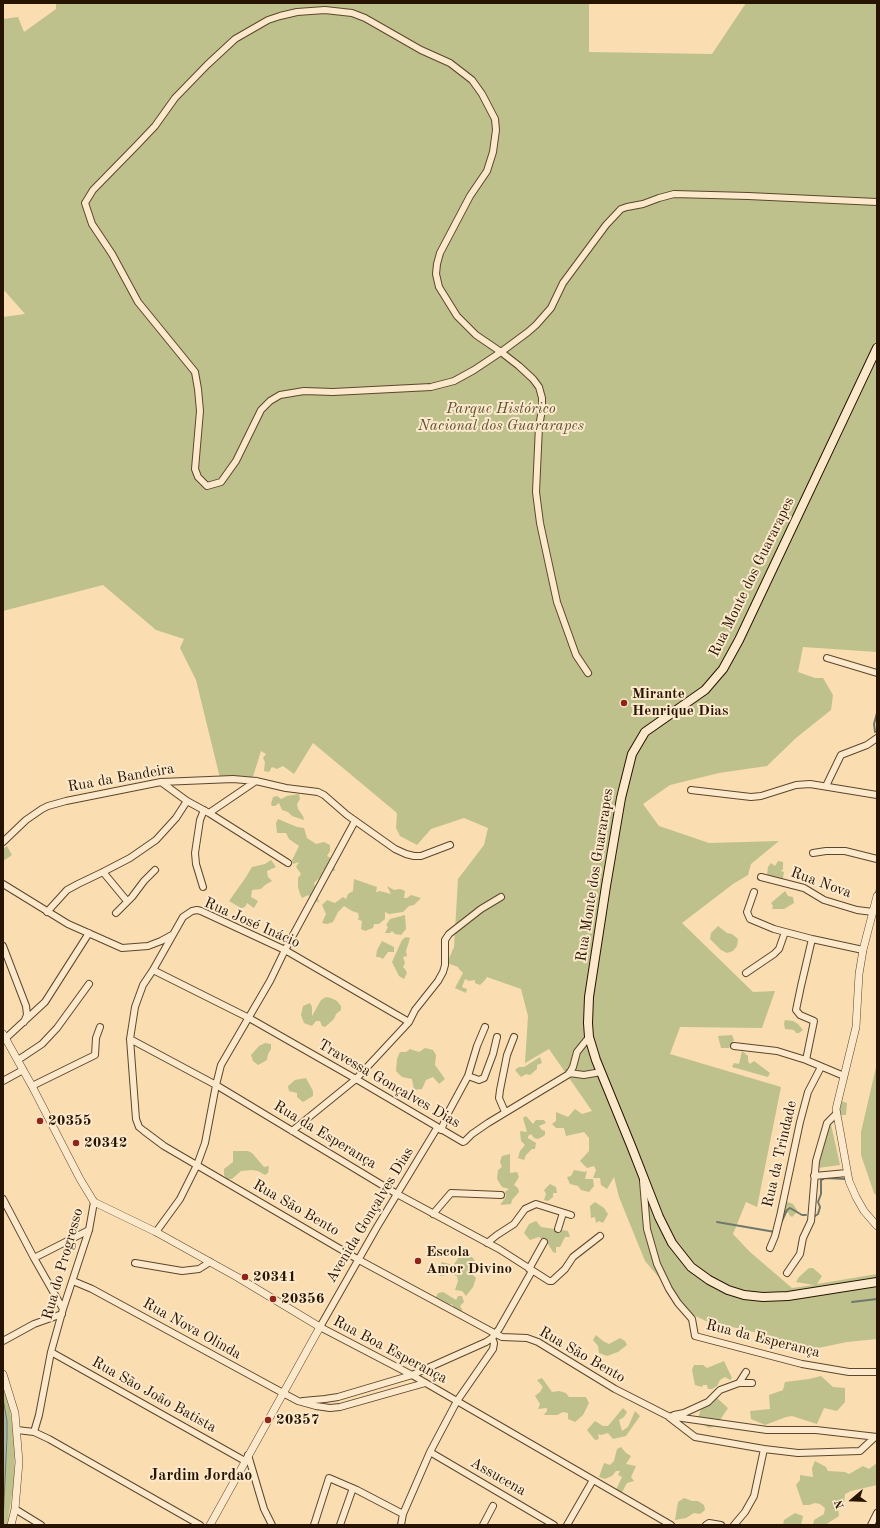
<!DOCTYPE html>
<meta charset="utf-8">
<style>
body{margin:0}
#map{position:relative;width:880px;height:1528px;overflow:hidden;background:#faddb1;font-family:"Old Standard TT",serif}
canvas{display:block}
.frame{position:absolute;inset:0;border:4px solid #271400;pointer-events:none}
.north{position:absolute;left:832px;top:1480px;width:40px;height:40px;-webkit-text-stroke:3px #fce9cc;paint-order:stroke;rotate:251deg;font-size:11px;font-weight:700;line-height:16px;text-align:center;color:#271400}
.north::after{content:'';display:block;margin:auto;width:14px;height:18px;background:#271400;clip-path:polygon(50% 0,100% 100%,50% 72%,0 100%)}
</style>
<div id="map">
<canvas width="880" height="1528"></canvas>
<div class="frame"></div>
<div class="north">N</div>
</div>
<script>
const c = document.querySelector('canvas').getContext('2d');
c.lineJoin = 'round';
function fill(path, color) {
  c.fillStyle = color;
  c.fill(path, 'evenodd');
}
function poly(rows) {
  const path = new Path2D();
  for (const r of rows) {
    path.moveTo(r[0], r[1]);
    for (let i = 2; i < r.length; i += 2) path.lineTo(r[i], r[i + 1]);
  }
  return path;
}
function strokePath(path, color, width, dash) {
  c.strokeStyle = color;
  c.lineWidth = width;
  c.lineCap = dash ? 'butt' : 'round';
  c.setLineDash(dash || []);
  c.stroke(path);
}
function drawText(font, color, halo, rows, align = 'center') {
  c.font = font + ' "Old Standard TT",serif';
  c.lineWidth = 4;
  c.setLineDash([]);
  c.textBaseline = 'middle';
  c.strokeStyle = halo;
  c.fillStyle = color;
  for (const [text, x, y, turn = 0] of rows) {
    c.save();
    c.translate(x, y);
    c.rotate((+turn || 0) * Math.PI / 180);
    c.textAlign = isNaN(turn) ? turn : align;
    if (halo) c.strokeText(text, 0, 0);
    c.fillText(text, 0, 0);
    c.restore();
  }
}
fill(poly([
 [56,3,589,3,589,52,712,54,746,3,877,3,877,652,803,647,798,672,815,678,823,678,833,695,831,710,796,738,767,766,719,773,670,785,643,804,659,826,709,843,779,841,751,864,748,875,733,884,682,923,753,992,775,991,762,1028,680,1027,670,1054,781,1087,757,1207,746,1202,733,1234,750,1252,792,1288,814,1285,796,1282,799,1277,809,1268,813,1268,822,1276,817,1284,877,1274,877,1339,847,1342,813,1349,758,1333,706,1321,689,1313,645,1261,619,1197,614,1177,607,1189,601,1185,600,1178,593,1178,596,1170,594,1166,587,1168,580,1161,589,1151,589,1138,584,1132,566,1136,564,1128,556,1128,552,1124,556,1121,556,1112,568,1117,575,1109,582,1114,592,1111,549,1049,525,1063,528,1016,521,989,487,977,485,980,480,985,475,983,475,980,469,981,465,979,462,987,467,989,466,993,455,988,463,973,459,969,458,967,447,963,454,947,458,879,484,845,488,828,464,818,431,829,417,845,400,836,396,828,397,813,313,743,294,774,283,766,277,769,272,767,269,772,264,771,265,762,263,758,266,754,261,751,252,780,220,778,196,680,180,648,184,639,156,630,103,585,3,611,3,317,25,314,3,289,3,19,18,17,24,32,56,9],
 [299,794,300,799,297,804,298,809,303,816,304,820,292,816,288,812,282,810,279,803,275,806,272,806,271,804,273,797,277,796,281,799,287,796],
 [278,819,297,827,304,828,307,838,316,844,324,842,330,845,330,851,327,856,333,859,335,871,322,870,326,874,321,876,314,883,319,903,308,895,302,898,300,894,298,887,298,878,301,874,296,867,299,862,293,864,292,860,299,846,289,839,286,833,277,833,276,823],
 [7,846,12,855,3,861,3,849],
 [271,860,276,867,267,871,268,877,272,881,265,885,261,889,252,890,251,897,258,901,254,908,247,903,245,907,241,908,229,901,246,877,252,867,265,864],
 [778,861,783,862,783,869,781,871,784,872,783,878,782,879,787,881,767,875,768,867,771,863,775,866],
 [354,879,377,887,376,892,380,891,391,894,387,886,394,890,400,889,405,891,404,898,407,898,411,895,421,898,414,905,409,906,403,912,389,914,385,912,385,919,379,924,374,924,373,928,365,931,361,929,362,921,357,919,359,918,358,913,352,911,344,906,338,912,333,922,327,924,322,923,326,914,322,905,327,900,335,903,343,897,346,899,348,894,353,891],
 [785,891,788,896,793,897,794,903,784,909,772,909,773,906,771,903],
 [405,915,406,929,401,935,395,934,392,931,390,933,385,933,388,927,386,925,390,919],
 [718,926,727,933,732,934,738,939,737,946,733,951,727,953,721,950,710,939,711,933],
 [406,937,410,938,406,951,407,956,403,957,405,963,403,967,405,969,407,973,404,979,399,976,392,962,402,940],
 [382,941,394,947,394,952,388,952,383,959,379,957,376,957,377,950],
 [326,997,331,998,337,1001,341,1006,341,1010,336,1014,334,1019,325,1027,322,1026,320,1021,316,1021,312,1026,304,1023,301,1015,303,1006,310,1003,312,1007,312,1016,321,1000],
 [785,1020,793,1021,798,1024,803,1030,799,1033,796,1033,794,1030,785,1029,784,1024],
 [732,1035,734,1040,729,1048,721,1048,718,1036],
 [265,1043,271,1044,271,1049,268,1054,267,1060,258,1065,253,1061,251,1055,259,1046],
 [425,1048,433,1050,436,1055,435,1065,445,1079,439,1084,433,1077,426,1080,422,1089,414,1090,412,1079,402,1077,396,1071,397,1059,400,1052,406,1052,410,1049,419,1052],
 [742,1051,748,1056,748,1061,750,1064,754,1061,770,1073,768,1077,732,1067,734,1063,739,1064],
 [540,1057,542,1063,537,1065,537,1069,530,1075,526,1074,521,1077,515,1070,519,1067,524,1067],
 [877,1063,877,1196,874,1193,861,1155,861,1132],
 [306,1078,313,1091,313,1096,303,1102,297,1097,297,1093,289,1091,288,1086,295,1080],
 [841,1101,847,1103,846,1115,841,1115,838,1109],
 [526,1116,533,1124,536,1120,544,1120,546,1123,539,1126,542,1130,545,1131,545,1135,542,1137,538,1139,534,1138,531,1134,528,1136,528,1138,536,1143,535,1149,532,1149,526,1155,524,1160,518,1158,520,1151,525,1145,521,1141,520,1131,527,1132,523,1118],
 [830,1120,840,1165,818,1168,818,1163],
 [233,1151,248,1151,252,1153,264,1167,269,1166,268,1173,265,1175,258,1171,252,1170,241,1171,232,1179,227,1179,224,1175,224,1169,233,1162],
 [510,1154,510,1173,517,1172,519,1177,514,1185,518,1188,519,1192,512,1200,511,1204,500,1205,506,1197,505,1192,509,1189,502,1187,497,1179,498,1170,502,1167,500,1162,502,1156],
 [574,1170,585,1172,587,1171,585,1179,593,1179,594,1186,589,1192,581,1190,578,1186,570,1184,567,1177,571,1176],
 [550,1184,556,1187,557,1193,553,1193,553,1197,548,1201,544,1200,546,1194,544,1190],
 [595,1202,604,1208,608,1214,603,1223,599,1221,596,1223,595,1217,591,1218,590,1206],
 [788,1202,793,1204,797,1210,797,1212,792,1217,789,1215,789,1213,781,1211,782,1205],
 [536,1221,541,1227,568,1231,570,1237,565,1237,560,1247,556,1247,556,1253,553,1252,546,1241,539,1237,530,1240,524,1233,529,1224],
 [464,1256,472,1257,475,1261,470,1272,476,1278,473,1287,466,1296,462,1291,455,1290,458,1281,457,1276,451,1274,441,1276,436,1273,442,1262,449,1264,452,1267,459,1257],
 [443,1292,456,1300,458,1296,462,1296,464,1302,460,1306,463,1311,455,1309,452,1304,449,1304,436,1297,438,1293],
 [596,1335,603,1341,609,1344,620,1338,625,1341,627,1345,618,1352,607,1356,599,1353,598,1346,593,1340],
 [724,1361,732,1378,730,1380,725,1377,720,1380,717,1386,712,1389,708,1389,707,1385,703,1385,702,1387,695,1385,692,1370,694,1365,703,1365,707,1368],
 [821,1376,833,1387,845,1388,845,1402,837,1411,824,1408,817,1424,792,1416,786,1417,765,1425,751,1419,750,1411,770,1409,769,1395,783,1390,785,1382,809,1379],
 [542,1378,552,1392,559,1391,566,1393,569,1397,586,1397,589,1403,583,1415,575,1422,568,1419,568,1413,563,1412,557,1415,544,1415,547,1411,547,1408,538,1409,540,1404,535,1396,540,1392,543,1387,537,1380],
 [3,1387,9,1404,15,1444,14,1483,7,1525,3,1525,7,1438,7,1421,3,1398],
 [717,1398,728,1408,716,1426,709,1428,697,1421,701,1409],
 [623,1408,627,1412,624,1417,619,1420,622,1431,628,1427,635,1411,640,1416,626,1436,613,1439,608,1433,601,1435,598,1434,599,1439,595,1440,587,1430,595,1421,603,1426,608,1426],
 [621,1447,626,1453,631,1456,626,1464,636,1466,631,1477,634,1481,627,1483,621,1494,616,1490,622,1477,618,1475,620,1471,616,1471,612,1476,605,1479,599,1477,604,1463,610,1465,614,1461,617,1449],
 [815,1461,826,1467,828,1471,845,1472,849,1474,863,1466,869,1469,877,1463,877,1485,851,1491,845,1494,844,1503,838,1508,839,1516,825,1525,813,1525,814,1520,824,1514,825,1508,820,1504,815,1503,809,1505,803,1505,796,1485,800,1480,800,1475,813,1477,812,1468],
 [684,1498,692,1501,698,1501,704,1505,705,1510,700,1514,694,1513,686,1518,675,1520,678,1502],
 [795,1513,803,1516,801,1525,783,1525,784,1520]
]), '#bec18c');
const water = poly([
 [3,1398,7,1421,7,1438,3,1522,3,1398]
]);
fill(water, '#a0bab3');
strokePath(water, '#70786b', 1);
strokePath(poly([
 [875,732,874,724,877,713],
 [876,894,877,889],
 [815,1216,818,1214,820,1207,818,1202,821,1194,821,1180,825,1178,846,1179],
 [717,1222,775,1232],
 [781,1223,787,1210,790,1208,802,1215,806,1215],
 [852,1302,877,1299]
]), '#70786b', 2);
const minor = poly([
 [827,658,877,673],
 [588,673,576,655,557,602,540,523,536,492,539,426,542,410,542,398,539,387,533,379,519,366,501,352,476,335,457,316,439,287,436,274,437,264,440,253,470,196,487,171,493,152,496,130,495,119,482,94,472,80,450,63,421,50,365,18,352,13,325,10,297,12,280,16,268,20,235,39,207,65,175,98,155,126,137,145,93,190,85,203,92,224,112,254,138,302,195,372,198,389,200,411,195,469,198,477,207,486,221,482,236,461,261,410,270,401,280,395,304,391,333,392,431,387,454,381,474,370,501,352,528,332,536,325,551,308,563,283,606,225,621,209,627,207,643,204,659,198,674,194,748,196,877,202],
 [161,782,187,801,209,813,288,863],
 [826,786,841,755,867,745,877,738],
 [691,790,751,797,761,796,796,785,810,784,877,795],
 [209,813,256,781],
 [3,842,26,820,42,809,48,806,66,801,161,782,233,779,256,781,286,788,318,792,324,795,347,815,395,849,406,854,414,856,421,856,450,845],
 [813,853,826,851,845,851,877,859],
 [103,872,127,901],
 [761,877,804,888,824,900,857,910,873,912],
 [3,884,68,924,122,948,148,946,161,941,172,935],
 [203,887,196,864,195,853,200,820,204,810],
 [754,892,747,912,750,919,774,929,812,939,863,950],
 [47,912,67,890,78,884,103,872,130,858,156,840,176,818,187,801],
 [116,913,132,897,144,881,155,870],
 [3,946,26,1006,27,1015,24,1022],
 [153,970,249,1018,356,1079,463,1142,465,1141,472,1134,488,1123,569,1074,573,1067,577,1052,589,1037],
 [746,973,774,954,779,949,785,932],
 [409,1022,285,950,201,911,197,910,192,911,183,917,153,970,143,985,135,1007,130,1039,136,1119,139,1127,144,1131,164,1146,359,1260,496,1334,502,1337,527,1338,538,1342,615,1389,668,1416,767,1430,816,1430,877,1437],
 [6,1038,45,1002,89,933],
 [130,1039,216,1085,397,1194,499,1249,549,1281,552,1281,565,1269,573,1257,600,1236],
 [734,1046,777,1051,806,1060,844,1076],
 [18,1060,42,1044,57,1028,89,984],
 [806,1060,814,1021,800,1015,796,1010,801,986,812,939],
 [569,1073,584,1075,601,1072],
 [468,1076,479,1080,484,1078,493,1054,497,1037],
 [3,1081,23,1070],
 [32,1086,95,1055,96,1038,100,1027],
 [505,1112,499,1098,500,1090,507,1055,514,1037],
 [437,1128,377,1227,320,1327,412,1375,671,1525],
 [441,1130,448,1113,468,1076,477,1046,485,1027],
 [292,1131,356,1079,409,1022,415,1010,438,981,443,972,445,965,445,940,449,934,481,909,501,897],
 [814,1176,847,1173],
 [643,1181,647,1229,657,1264,669,1289,678,1303,692,1319,695,1336,802,1364,849,1372,877,1372],
 [3,1199,34,1258,63,1309],
 [433,1214,451,1193,501,1195],
 [558,1229,563,1213],
 [156,1232,180,1199,197,1165,205,1143,216,1085,221,1065,270,981,285,950,355,821],
 [487,1243,497,1235,514,1224,525,1209,536,1204,571,1215],
 [770,1248,775,1236,780,1216,800,1122,808,1092,821,1067],
 [34,1258,89,1230],
 [135,1263,182,1271,199,1269,210,1262],
 [529,1269,544,1242],
 [787,1273,800,1254,803,1238,811,1221,816,1161,827,1123,836,1114],
 [73,1281,92,1289,283,1393,298,1401,316,1406,330,1408,340,1407,425,1383],
 [3,1341,34,1324,62,1314],
 [51,1352,245,1461],
 [739,1383,746,1372],
 [303,1401,325,1399,338,1397,412,1375,486,1342,492,1338,499,1329,532,1271],
 [674,1415,684,1413,708,1402,720,1390,739,1383,752,1383],
 [669,1417,695,1437,764,1449,798,1453,860,1451,875,1437],
 [17,1430,34,1432,49,1439,200,1525],
 [34,1432,39,1415,51,1352,63,1309,89,1230,94,1202],
 [430,1452,554,1525],
 [248,1455,264,1509,272,1525],
 [15,1509,41,1525],
 [314,1525,329,1478,357,1490,403,1514],
 [340,1525,353,1488],
 [401,1525,403,1514,430,1452,457,1401,493,1349,494,1343,492,1338],
 [483,1525,493,1506],
 [567,1525,593,1480],
 [706,1525,709,1523,721,1525],
 [734,1525,745,1512,754,1496,764,1449],
 [871,1525,877,1513]
]);
const tertiary = poly([
 [877,896,863,950,859,974,856,1027,836,1109,849,1181,856,1197,864,1211,877,1226],
 [3,1034,32,1086,80,1179,94,1202,156,1232,237,1277,320,1327,210,1525],
 [3,1374,15,1413,19,1462,15,1509,11,1525]
]);
const secondary = poly([
 [877,348,739,640,723,669,705,690,645,732,632,754,621,798,606,886,589,997,588,1023,589,1037,596,1060,632,1148,659,1217,672,1243,691,1267,709,1280,728,1290,744,1295,763,1297,788,1296,877,1282]
]);
strokePath(minor, '#5c462c', 8);
strokePath(tertiary, '#5c462c', 8);
strokePath(secondary, '#271400', 10);
strokePath(minor, '#fce9cc', 6);
strokePath(tertiary, '#fce9cc', 7);
strokePath(secondary, '#fce9cc', 8);
for (const [x, y, r, color] of [
 [624,703,4,"#8f2418"],
 [40,1121,4,"#8f2418"],
 [76,1143,4,"#8f2418"],
 [418,1261,4,"#8f2418"],
 [245,1277,4,"#8f2418"],
 [273,1299,4,"#8f2418"],
 [268,1420,4,"#8f2418"]
]) {
  const dot = new Path2D();
  dot.arc(x, y, r, 0, 2 * Math.PI);
  c.fillStyle = color;
  c.fill(dot);
  strokePath(dot, '#fce9cc', 1.5);
}
drawText('italic 15px', '#5c5131', '#fce9cc', [
 ["Parque Histórico",501,409],
 ["Nacional dos Guararapes",501,426]
]);
drawText('15px', '#271400', '#fce9cc', [
 ["Rua Monte dos Guararapes",752,577,-64],
 ["Rua da Bandeira",121,778,-10],
 ["Rua Monte dos Guararapes",595,875,-81],
 ["Rua Nova",821,883,20],
 ["Rua José Inácio",252,923,24],
 ["Travessa Gonçalves Dias",389,1084,30],
 ["Rua da Esperança",325,1135,31],
 ["Rua da Trindade",780,1154,-77],
 ["Rua São Bento",296,1208,30],
 ["Avenida Gonçalves Dias",370,1215,-59],
 ["Rua do Progresso",63,1264,-74],
 ["Rua Nova Olinda",192,1329,29],
 ["Rua da Esperança",763,1339,14],
 ["Rua Boa Esperança",390,1350,28],
 ["Rua São Bento",582,1355,30],
 ["Rua São João Batista",154,1395,29],
 ["Assucena",498,1477,30]
]);
drawText('bold 15px', '#271400', '#fce9cc', [
 ["Mirante",632,694],
 ["Henrique Dias",632,711],
 ["20355",48,1121],
 ["20342",84,1143],
 ["Escola",426,1252],
 ["Amor Divino",426,1269],
 ["20341",253,1277],
 ["20356",281,1299],
 ["20357",276,1420]
], 'left');
drawText('bold 16px', '#271400', '#fce9cc', [
 ["Jardim Jordao",201,1476]
]);
</script>
